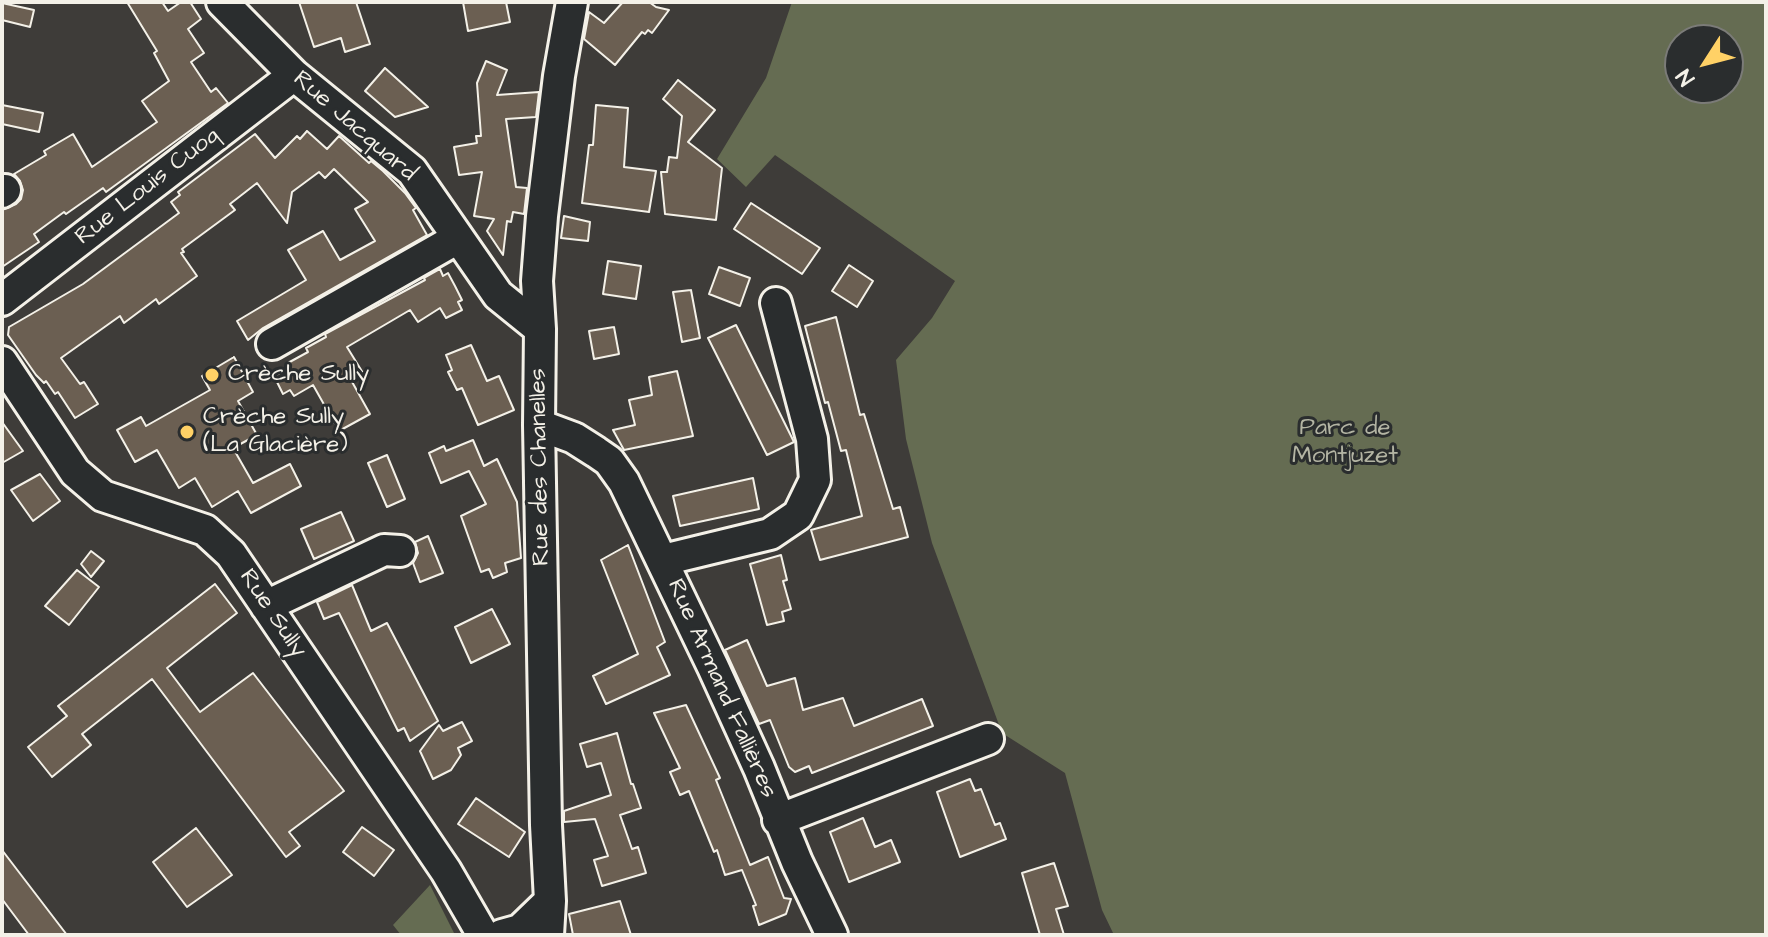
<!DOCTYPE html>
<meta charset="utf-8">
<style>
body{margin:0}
#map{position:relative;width:1768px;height:937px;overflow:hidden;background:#3e3c39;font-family:"Architects Daughter",sans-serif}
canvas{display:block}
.frame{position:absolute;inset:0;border:4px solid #f4f1e8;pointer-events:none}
.north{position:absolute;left:1664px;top:24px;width:80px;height:80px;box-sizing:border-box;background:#2a2d2e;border:2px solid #7b7b78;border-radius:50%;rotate:234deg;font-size:22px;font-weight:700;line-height:32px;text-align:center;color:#f4f1e8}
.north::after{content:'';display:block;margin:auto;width:28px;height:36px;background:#ffd166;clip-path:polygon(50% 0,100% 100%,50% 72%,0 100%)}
</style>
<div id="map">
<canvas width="1768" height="937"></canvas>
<div class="frame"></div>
<div class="north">N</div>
</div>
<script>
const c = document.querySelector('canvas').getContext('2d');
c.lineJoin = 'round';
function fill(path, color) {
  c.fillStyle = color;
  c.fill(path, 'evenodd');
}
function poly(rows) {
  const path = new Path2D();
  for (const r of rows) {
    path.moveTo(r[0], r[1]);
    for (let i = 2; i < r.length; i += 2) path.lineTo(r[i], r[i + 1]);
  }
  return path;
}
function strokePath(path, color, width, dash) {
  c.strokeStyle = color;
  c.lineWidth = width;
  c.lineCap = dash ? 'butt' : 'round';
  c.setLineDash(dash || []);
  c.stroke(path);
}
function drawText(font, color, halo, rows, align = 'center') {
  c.font = font + ' "Architects Daughter",sans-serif';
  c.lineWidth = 6;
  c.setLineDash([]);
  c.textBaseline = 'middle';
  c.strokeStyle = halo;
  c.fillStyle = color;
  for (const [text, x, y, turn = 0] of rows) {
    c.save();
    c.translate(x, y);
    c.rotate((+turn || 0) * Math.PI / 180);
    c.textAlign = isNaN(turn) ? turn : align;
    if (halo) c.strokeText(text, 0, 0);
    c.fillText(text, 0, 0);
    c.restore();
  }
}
fill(poly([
 [792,2,1766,2,1766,935,1114,935,1102,910,1065,773,1002,733,932,543,906,439,896,360,932,318,955,281,775,155,746,187,717,159,766,78],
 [1728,40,1728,88,1680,88,1680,40],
 [430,885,455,935,401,935,393,925]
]), '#656c52');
const building = poly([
 [127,2,162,2,168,11,181,2,190,2,201,19,188,29,204,53,191,62,211,92,216,88,228,103,106,192,103,188,66,214,64,212,34,234,39,242,2,267,2,210,16,204,21,199,23,190,20,181,14,174,46,155,44,151,73,134,92,167,157,122,142,101,169,81,154,53,157,51,127,2],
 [299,2,356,2,370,44,345,52,341,38,314,47,299,2],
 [463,2,506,2,510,22,468,31,463,2],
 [623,2,649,2,656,7,669,10,652,33,648,30,645,34,642,32,615,65,584,39,589,12,604,23,623,2],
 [2,3,34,10,30,27,2,20,2,3],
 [486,61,507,70,497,95,539,92,536,117,506,119,516,187,527,188,524,214,513,212,511,222,507,221,503,255,487,231,494,219,474,216,482,172,459,175,454,147,477,143,476,136,481,136,477,83,486,61],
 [385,68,428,107,395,117,365,91,385,68],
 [678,80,715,110,688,142,722,168,716,220,665,214,661,172,667,172,669,157,677,158,682,116,663,99,678,80],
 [2,105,43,113,39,132,2,124,2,105],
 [596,105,628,108,624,167,656,171,649,212,582,203,589,145,593,145,596,105],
 [307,131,327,149,339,136,369,163,371,161,383,171,405,193,416,208,413,210,427,235,263,328,248,340,237,321,306,280,288,250,323,231,340,260,375,241,355,209,368,202,334,169,325,178,319,172,292,192,287,223,257,183,230,204,235,210,182,249,184,252,181,253,197,276,159,304,156,299,124,323,120,316,61,358,80,384,84,382,98,404,75,418,58,392,55,394,46,381,44,383,36,375,8,335,9,327,83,284,179,213,171,202,180,195,178,192,255,134,275,158,297,136,300,139,307,131],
 [751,203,820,248,802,274,734,229,751,203],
 [564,216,590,222,588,241,561,238,564,216],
 [608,261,641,266,636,299,603,294,608,261],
 [849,265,873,281,857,307,832,291,849,265],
 [719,267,750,278,740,306,709,294,719,267],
 [440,269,443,276,448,273,455,286,462,300,458,302,462,310,446,318,440,308,418,322,410,310,347,347,363,373,351,380,370,414,339,431,313,385,294,396,290,390,283,394,274,376,289,368,286,364,308,352,306,348,326,337,325,334,425,280,424,278,440,269],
 [691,290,700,338,682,342,673,292,691,290],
 [836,317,860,415,864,414,893,509,900,507,908,537,820,560,811,530,862,516,846,450,841,451,828,402,825,403,805,326,836,317],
 [736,325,794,442,767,455,708,338,736,325],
 [614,327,619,354,594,359,589,331,614,327],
 [471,345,487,381,499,376,514,410,478,425,462,388,457,390,448,372,452,370,446,355,471,345],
 [234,357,253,392,238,401,257,435,233,448,253,483,290,464,301,486,251,513,238,491,212,507,195,478,179,488,157,450,135,462,117,430,141,417,146,426,210,390,202,376,234,357],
 [677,371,693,436,624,450,613,430,635,425,629,400,652,395,649,377,677,371],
 [2,422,23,451,2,463,2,422],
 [473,440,484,466,497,459,517,502,521,558,505,563,507,572,493,578,489,569,481,572,461,516,486,504,469,471,441,483,429,453,444,446,446,451,473,440],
 [387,455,405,499,387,507,368,463,387,455],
 [40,474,60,501,33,521,11,490,40,474],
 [753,478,759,509,680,526,673,496,753,478],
 [341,512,354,541,314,559,301,529,341,512],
 [428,536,443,573,420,582,413,563,418,553,415,542,428,536],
 [628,545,665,642,657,647,670,675,606,704,593,676,638,654,601,560,628,545],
 [91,551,104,561,91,577,81,564,91,551],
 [781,555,787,580,783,581,791,609,782,612,784,621,767,625,750,564,781,555],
 [77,570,99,587,69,625,45,606,77,570],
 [215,584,237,613,167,668,200,712,253,673,344,791,289,832,300,846,286,857,152,679,82,734,91,745,52,777,28,747,67,716,58,706,215,584],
 [352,585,371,631,387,623,438,721,410,741,404,728,398,731,339,613,324,619,317,602,352,585],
 [492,609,510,644,471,663,455,627,492,609],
 [747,640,767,686,795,678,803,710,843,698,854,726,922,699,933,726,812,773,809,766,795,772,789,767,770,720,759,724,725,650,747,640],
 [686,705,720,778,716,780,750,865,768,857,784,898,791,899,786,914,759,925,753,906,756,905,742,870,725,875,717,850,714,852,689,791,680,795,670,772,680,768,654,713,686,705],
 [462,722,472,741,458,748,461,755,451,770,433,779,420,751,439,725,443,731,462,722],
 [617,733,631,784,633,784,641,808,620,815,632,849,638,847,646,873,602,886,594,860,608,856,595,819,564,822,564,811,611,795,601,763,587,767,580,744,617,733],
 [970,779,975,791,981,789,995,825,1000,823,1006,839,960,857,937,792,970,779],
 [476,798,525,832,509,857,458,824,476,798],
 [863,818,875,847,891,840,900,862,849,882,830,832,863,818],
 [362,827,394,850,374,876,343,852,362,827],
 [196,828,232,875,187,907,153,862,196,828],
 [2,850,67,935,29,935,2,899,2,850],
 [1054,863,1068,906,1056,909,1064,935,1040,935,1022,873,1054,863],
 [620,901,631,935,573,935,569,914,620,901]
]);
fill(building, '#6b5f52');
strokePath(building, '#f4f1e8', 2);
const minor = poly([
 [222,2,294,75,412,171,498,295,540,329],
 [2,192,5,190],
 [2,300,294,75],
 [272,344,458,238],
 [2,362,75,472,103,496,205,530,231,554,446,871,483,935],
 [539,425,574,438,596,452,609,461,624,482,713,667,759,768,797,862,832,935],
 [663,560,770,534,798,515,815,480,812,439,776,303],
 [266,606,384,550,400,551],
 [778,820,988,739],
 [502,935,520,930,550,901],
 [548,935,550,901,546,825,539,425,540,329,537,281,542,216,559,76,572,2]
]);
strokePath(minor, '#f4f1e8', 36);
strokePath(minor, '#2a2d2e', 30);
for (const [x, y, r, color] of [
 [212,375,8,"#ffd166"],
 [187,432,8,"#ffd166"]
]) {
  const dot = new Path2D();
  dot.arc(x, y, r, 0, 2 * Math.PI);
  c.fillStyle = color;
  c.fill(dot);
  strokePath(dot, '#2a2d2e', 3);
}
drawText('24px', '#f4f1e8', '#2a2d2e', [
 ["Rue Jacquard",354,127,41],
 ["Rue Louis Cuoq",148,187,-38],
 ["Rue des Chanelles",541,467,-91],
 ["Rue Sully",272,614,56],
 ["Rue Armand Fallières",721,689,66]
]);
drawText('24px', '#f4f1e8', '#2a2d2e', [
 ["Crèche Sully",228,375],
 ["Crèche Sully",203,418],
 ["(La Glacière)",203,446]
], 'left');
drawText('24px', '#b4b5a4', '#2a2d2e', [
 ["Parc de",1345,429],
 ["Montjuzet",1345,457]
]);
</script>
